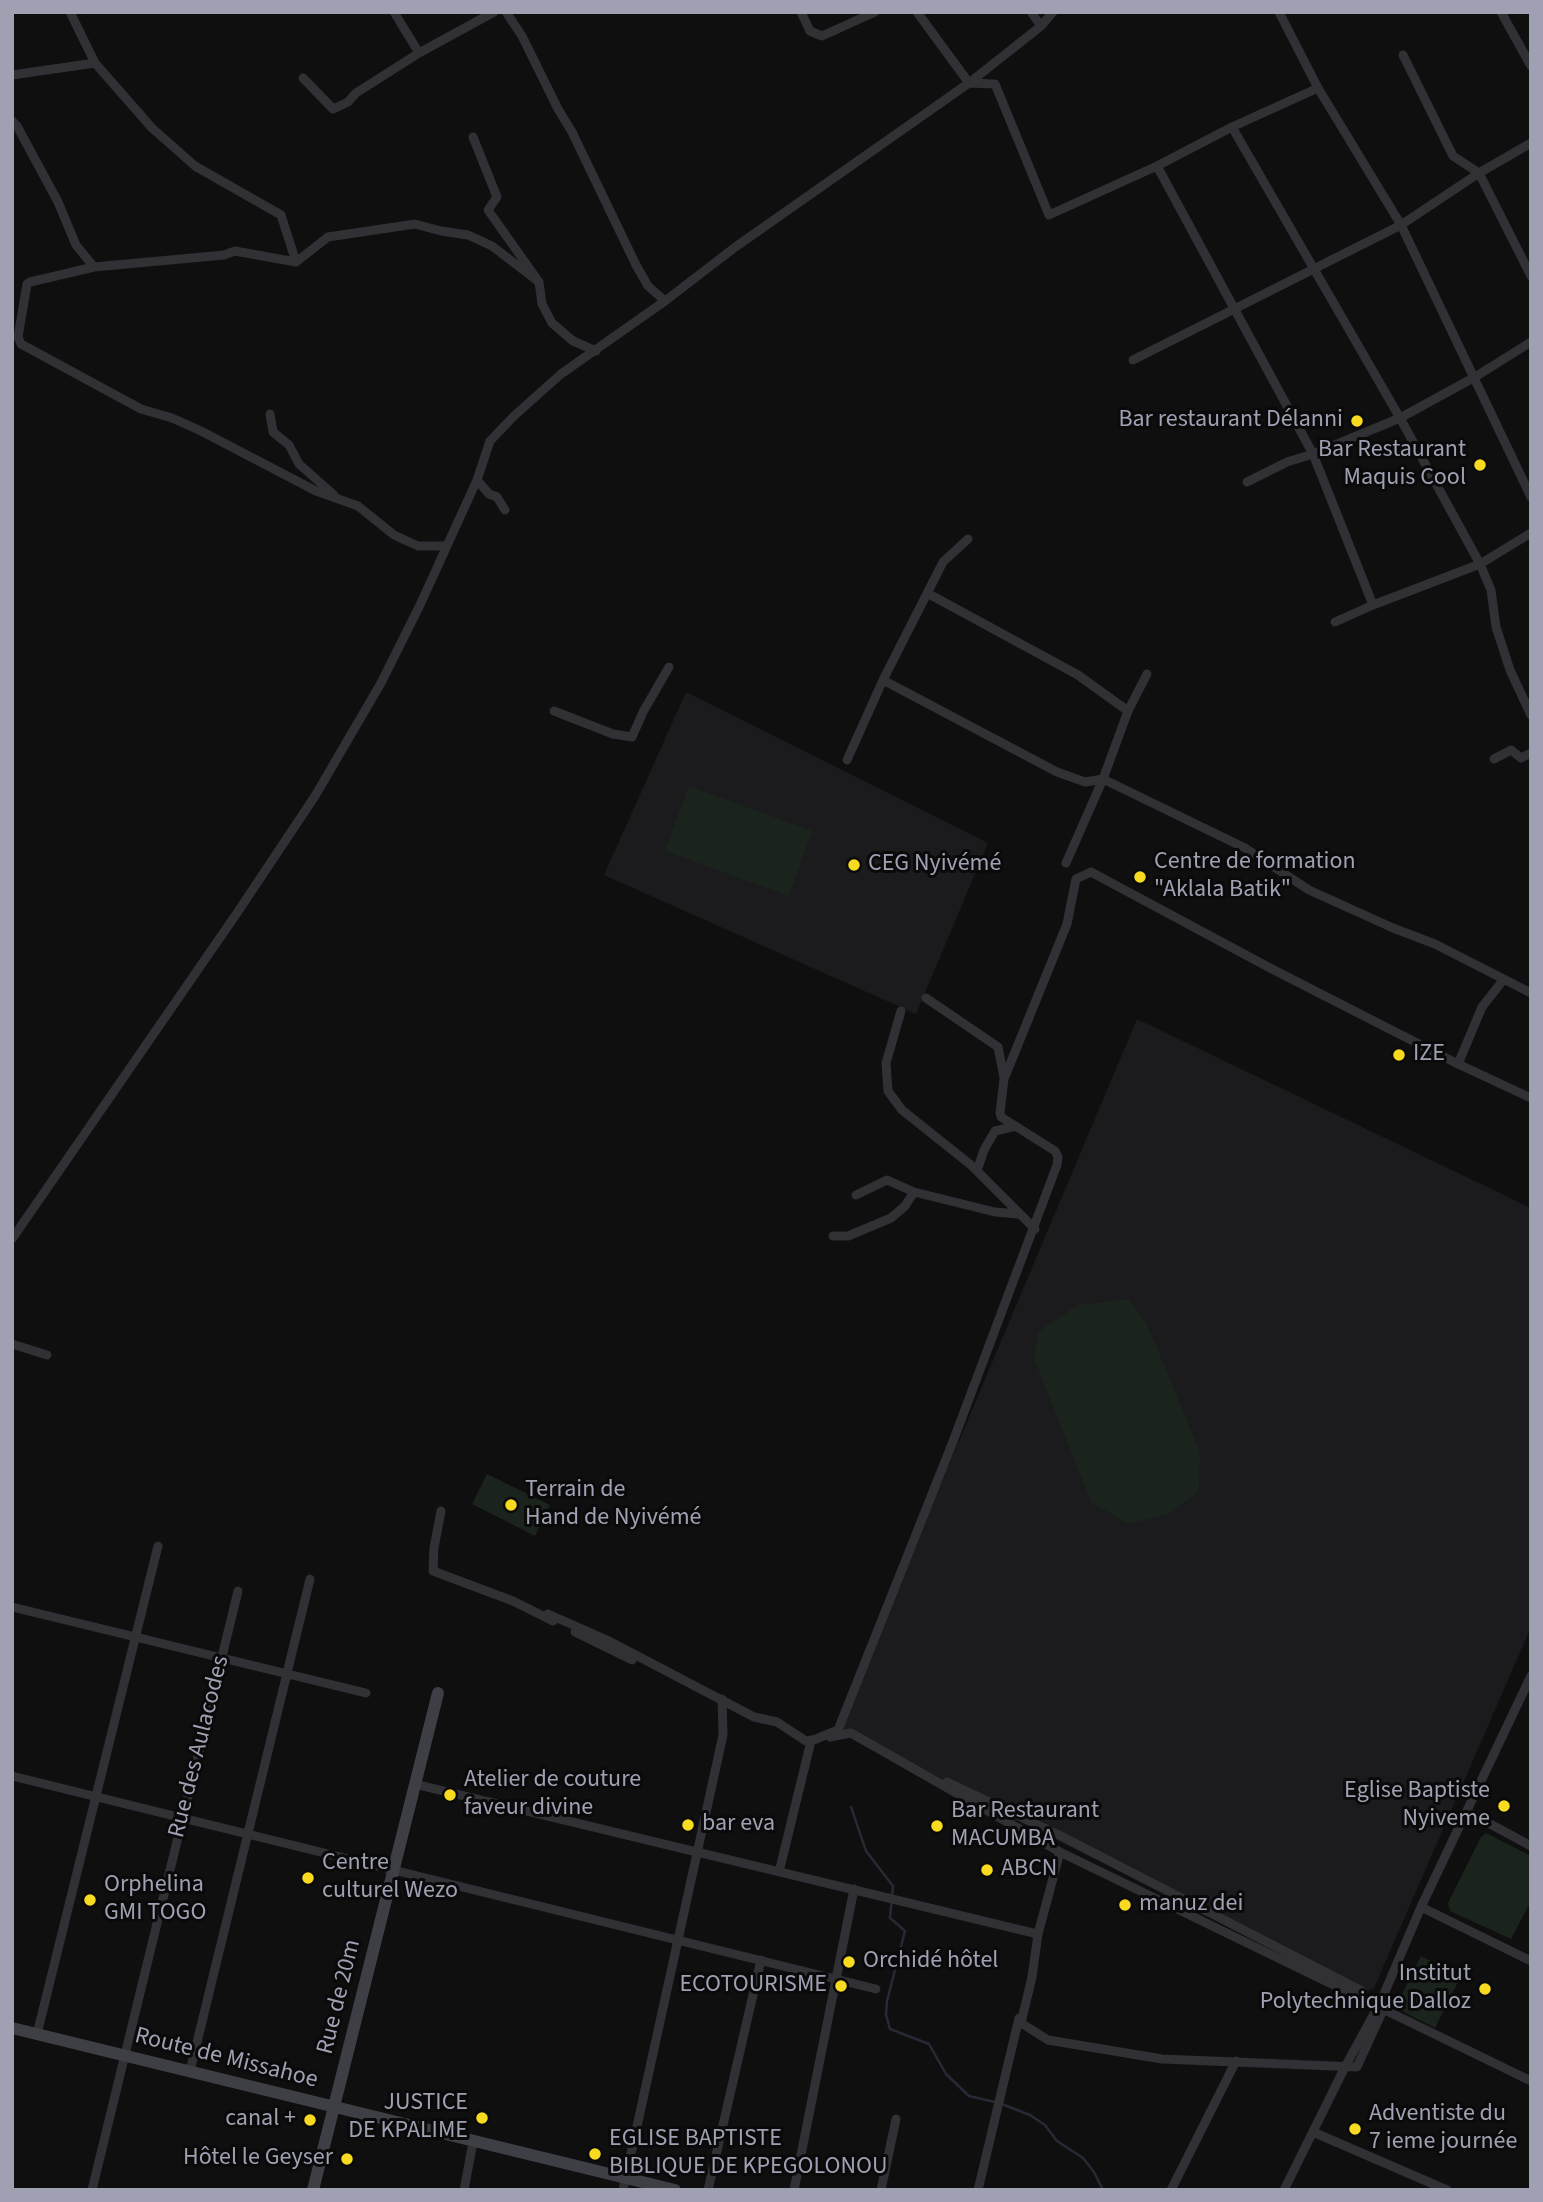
<!DOCTYPE html>
<meta charset="utf-8">
<style>
body{margin:0}
#map{position:relative;width:1543px;height:2202px;overflow:hidden;background:#0f0f10;font-family:"Source Sans 3",sans-serif}
canvas{display:block}
.frame{position:absolute;inset:0;border:14px solid #9fa1b2;pointer-events:none}
</style>
<div id="map">
<canvas width="1543" height="2202"></canvas>
<div class="frame"></div>
</div>
<script>
const c = document.querySelector('canvas').getContext('2d');
c.lineJoin = 'round';
function fill(path, color) {
  c.fillStyle = color;
  c.fill(path, 'evenodd');
}
function poly(rows) {
  const path = new Path2D();
  for (const r of rows) {
    path.moveTo(r[0], r[1]);
    for (let i = 2; i < r.length; i += 2) path.lineTo(r[i], r[i + 1]);
  }
  return path;
}
function strokePath(path, color, width, dash) {
  c.strokeStyle = color;
  c.lineWidth = width;
  c.lineCap = dash ? 'butt' : 'round';
  c.setLineDash(dash || []);
  c.stroke(path);
}
function drawText(font, color, halo, rows, align = 'center') {
  c.font = font + ' "Source Sans 3",sans-serif';
  c.lineWidth = 6;
  c.setLineDash([]);
  c.textBaseline = 'middle';
  c.strokeStyle = halo;
  c.fillStyle = color;
  for (const [text, x, y, turn = 0] of rows) {
    c.save();
    c.translate(x, y);
    c.rotate((+turn || 0) * Math.PI / 180);
    c.textAlign = isNaN(turn) ? turn : align;
    if (halo) c.strokeText(text, 0, 0);
    c.fillText(text, 0, 0);
    c.restore();
  }
}
fill(poly([
 [686,692,988,843,916,1014,604,875],
 [1137,1019,1531,1208,1531,1627,1374,1988,1362,1993,837,1730]
]), '#1b1b1d');
fill(poly([
 [689,786,812,831,789,896,665,851],
 [1128,1299,1147,1324,1200,1452,1199,1491,1168,1514,1129,1524,1091,1502,1034,1358,1038,1332,1078,1305],
 [487,1474,550,1505,535,1536,472,1504],
 [1486,1833,1531,1856,1531,1901,1511,1939,1450,1911,1448,1903,1481,1837],
 [1421,1956,1461,1976,1435,2028,1398,2009,1397,2004]
]), '#1b231d');
strokePath(poly([
 [851,1807,866,1851,893,1886,890,1918,905,1931,887,2001,886,2015,890,2029,929,2044,946,2074,969,2096,999,2103,1030,2115,1045,2125,1057,2141,1083,2158,1094,2172,1103,2190]
]), '#252a34', 2.5);
strokePath(poly([
 [70,12,95,63,152,128,195,166,281,215,296,262,328,237,415,224,441,231,468,235,492,246,539,282],
 [394,12,419,53,494,12],
 [506,12,522,36,558,109,572,132,636,265,648,286,665,301],
 [801,12,810,31,822,36,875,12],
 [917,12,969,83,995,84,1049,215,1157,166,1232,127,1318,88],
 [1031,12,1041,26],
 [1279,12,1318,88,1401,225,1531,497],
 [1501,12,1531,66],
 [1403,55,1453,156,1479,173,1531,276],
 [12,75,95,63],
 [303,78,333,109,348,102,356,93,419,53],
 [12,121,17,126,58,202,76,245,94,267],
 [1232,127,1400,418,1480,564,1491,590,1496,627,1510,670,1531,715],
 [473,137,497,197,488,210,539,282,542,304,552,323,573,341,596,351],
 [1157,166,1313,454,1373,605],
 [296,262,235,251,224,255,94,267,30,282,27,284,18,337,21,344,141,409,172,418,201,431,316,491,358,506,394,535,418,546,446,546],
 [1133,360,1401,225,1479,173,1531,143],
 [270,414,273,432,289,445,299,464,334,495],
 [477,480,489,494,497,497,505,510],
 [1247,482,1287,462,1313,454,1400,418,1475,377,1531,342],
 [929,594,1078,675,1128,711],
 [1335,622,1373,605,1480,564,1531,533],
 [883,680,1057,772,1085,782,1103,779,1245,848,1309,890,1393,928,1435,944,1531,993],
 [554,711,613,734,632,737,643,712,669,667],
 [1494,759,1511,750,1521,758,1531,753],
 [847,760,883,680,943,562,968,539],
 [1066,863,1103,779,1128,711,1147,674],
 [926,998,998,1047,1004,1077],
 [901,1011,886,1063,888,1091,902,1110,971,1165,1035,1229],
 [1458,1064,1482,1007,1504,979],
 [977,1171,984,1150,995,1131,1016,1126],
 [856,1195,887,1180,914,1192],
 [833,1236,848,1236,891,1218,905,1206,914,1192,995,1212,1018,1214],
 [12,1239,237,913,315,796,381,683,420,605,477,480,490,441,514,416,561,374,665,301,734,248,969,83,1041,26,1053,12],
 [12,1344,47,1355],
 [441,1511,434,1548,433,1571,513,1601,553,1621],
 [12,1607,366,1693],
 [548,1614,607,1640,754,1717,777,1722,806,1741,817,1739],
 [575,1632,632,1660],
 [830,1737,851,1733,1060,1852,1531,2081],
 [12,1776,876,1989],
 [947,1782,1061,1836,1362,1991],
 [415,1784,1038,1934],
 [1468,1812,1531,1846],
 [1060,1852,1038,1934,1032,1977,1021,2023,1048,2040,1162,2059,1357,2067,1384,2008],
 [779,1872,811,1741,838,1730,952,1444,1057,1165,1058,1157,1055,1151,1001,1117,1000,1113,1004,1079,1067,924,1076,879,1091,872,1270,968,1458,1064,1531,1098],
 [1421,1907,1531,1961],
 [37,2034,158,1546],
 [190,2071,310,1579],
 [1313,2132,1447,2190],
 [92,2190,238,1591],
 [464,2190,473,2142],
 [623,2190,723,1735,722,1699],
 [708,2190,761,1960],
 [794,2190,854,1889],
 [881,2190,896,2119],
 [978,2190,1019,2018],
 [1171,2190,1236,2061],
 [1284,2190,1344,2069,1381,2001,1421,1907,1531,1676]
]), '#303035', 9);
strokePath(poly([
 [12,2028,675,2190],
 [313,2190,438,1693]
]), '#3e3e45', 12);
for (const [x, y, r, color] of [
 [1357,421,7,"#f8da1f"],
 [1480,465,7,"#f8da1f"],
 [854,865,7,"#f8da1f"],
 [1140,877,7,"#f8da1f"],
 [1399,1055,7,"#f8da1f"],
 [511,1505,7,"#f8da1f"],
 [450,1795,7,"#f8da1f"],
 [1504,1806,7,"#f8da1f"],
 [688,1825,7,"#f8da1f"],
 [937,1826,7,"#f8da1f"],
 [987,1870,7,"#f8da1f"],
 [308,1878,7,"#f8da1f"],
 [90,1900,7,"#f8da1f"],
 [1125,1905,7,"#f8da1f"],
 [849,1962,7,"#f8da1f"],
 [841,1986,7,"#f8da1f"],
 [1485,1989,7,"#f8da1f"],
 [482,2118,7,"#f8da1f"],
 [310,2120,7,"#f8da1f"],
 [1355,2129,7,"#f8da1f"],
 [595,2154,7,"#f8da1f"],
 [347,2159,7,"#f8da1f"]
]) {
  const dot = new Path2D();
  dot.arc(x, y, r, 0, 2 * Math.PI);
  c.fillStyle = color;
  c.fill(dot);
  strokePath(dot, '#0a0a0b', 2.5);
}
drawText('24px', '#9fa1b2', '#0a0a0b', [
 ["Bar restaurant Délanni",1343,421,"right"],
 ["Bar Restaurant",1466,451,"right"],
 ["Maquis Cool",1466,479,"right"],
 ["Centre de formation",1154,863],
 ["\"Aklala Batik\"",1154,891],
 ["CEG Nyivémé",868,865],
 ["IZE",1413,1055],
 ["Terrain de",525,1491],
 ["Hand de Nyivémé",525,1519],
 ["Atelier de couture",464,1781],
 ["faveur divine",464,1809],
 ["Eglise Baptiste",1490,1792,"right"],
 ["Nyiveme",1490,1820,"right"],
 ["Bar Restaurant",951,1812],
 ["MACUMBA",951,1840],
 ["bar eva",702,1825],
 ["Centre",322,1864],
 ["culturel Wezo",322,1892],
 ["ABCN",1001,1870],
 ["Orphelina",104,1886],
 ["GMI TOGO",104,1914],
 ["manuz dei",1139,1905],
 ["Orchidé hôtel",863,1962],
 ["Institut",1471,1975,"right"],
 ["Polytechnique Dalloz",1471,2003,"right"],
 ["ECOTOURISME",827,1986,"right"],
 ["JUSTICE",468,2104,"right"],
 ["DE KPALIME",468,2132,"right"],
 ["Adventiste du",1369,2115],
 ["7 ieme journée",1369,2143],
 ["canal +",296,2120,"right"],
 ["EGLISE BAPTISTE",609,2140],
 ["BIBLIQUE DE KPEGOLONOU",609,2168],
 ["Hôtel le Geyser",333,2159,"right"]
], 'left');
drawText('24px', '#9fa1b2', '#0a0a0b', [
 ["Rue des Aulacodes",200,1747,-76],
 ["Rue de 20m",340,1997,-76],
 ["Route de Missahoe",226,2059,14]
]);
</script>
